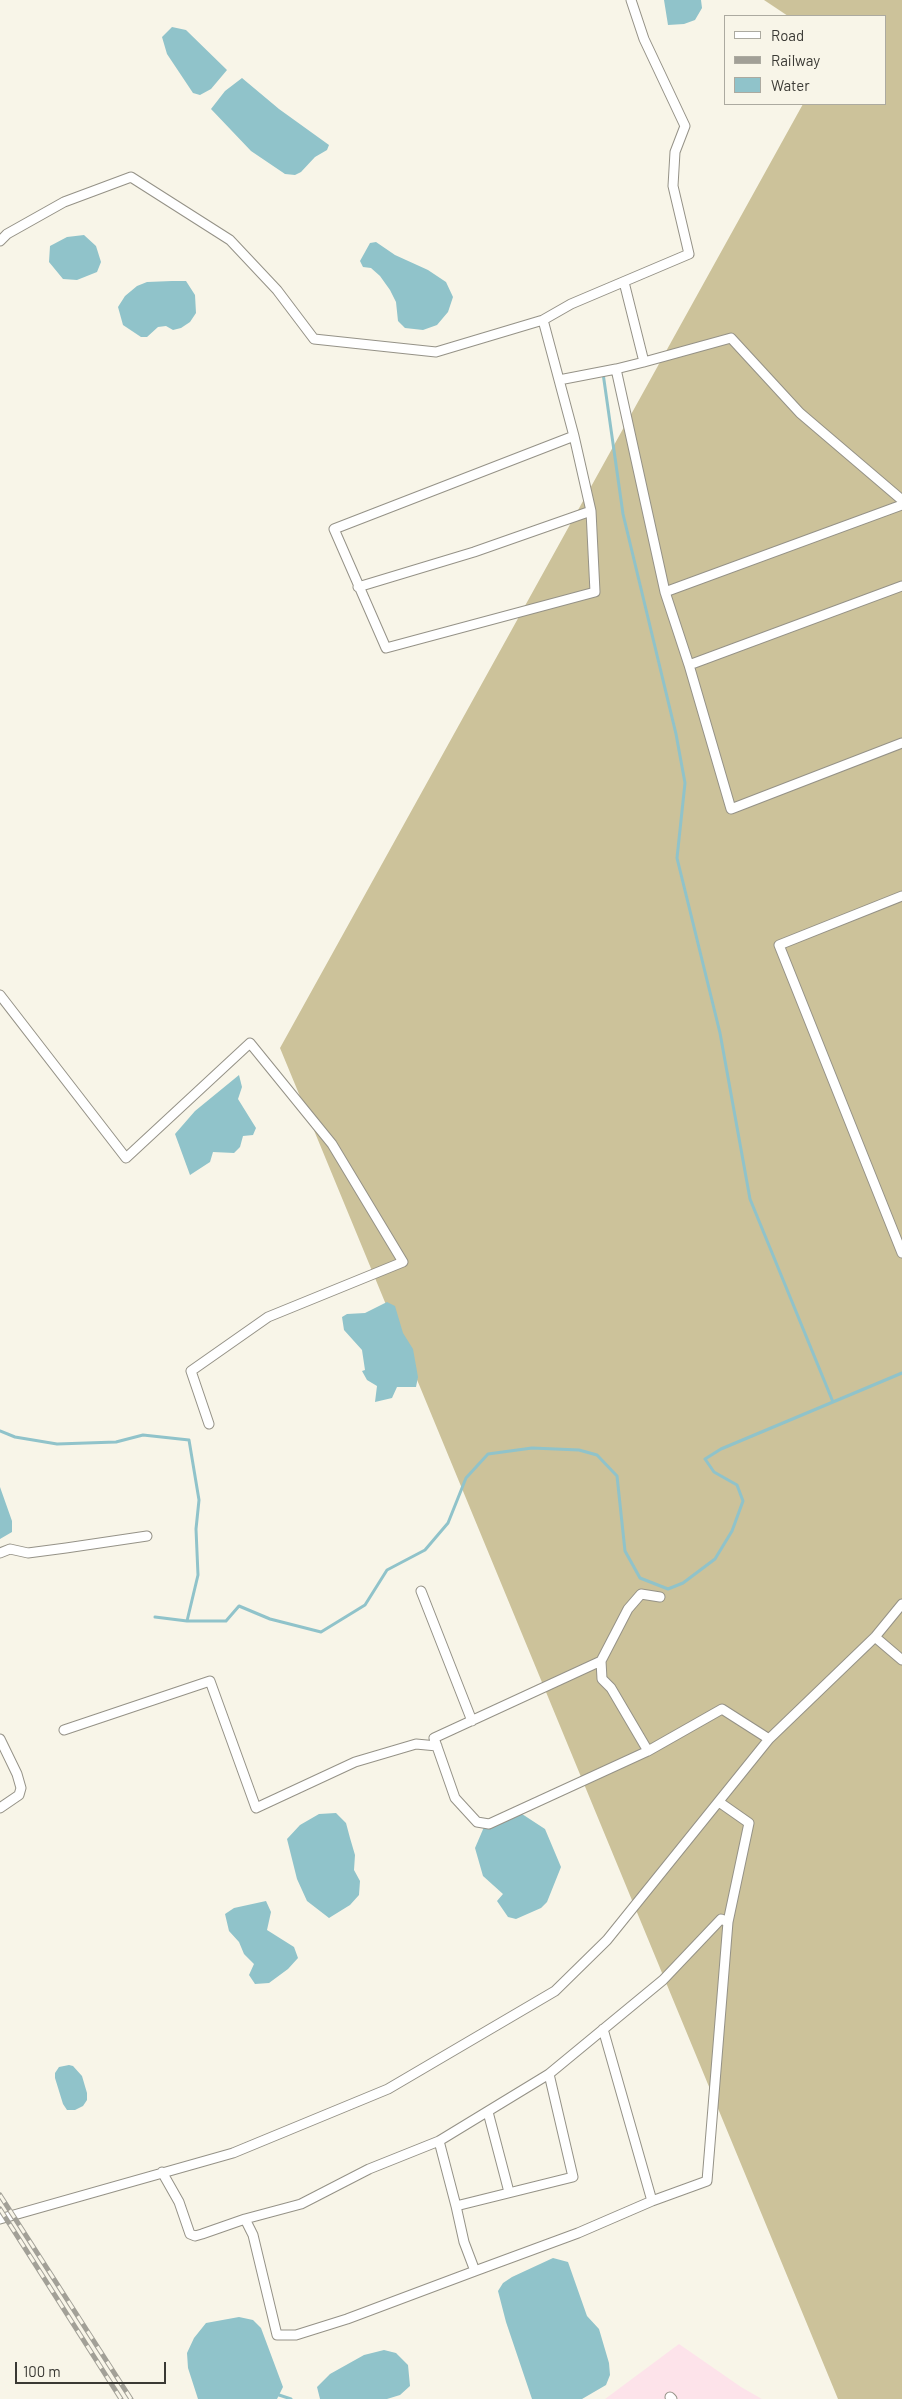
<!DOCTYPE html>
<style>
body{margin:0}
#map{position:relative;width:902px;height:2399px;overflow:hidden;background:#f8f5e8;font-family:Barlow,sans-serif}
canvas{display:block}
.legend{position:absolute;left:724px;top:15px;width:162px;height:90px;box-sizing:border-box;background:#f8f5e8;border:1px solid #acaaa0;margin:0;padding:6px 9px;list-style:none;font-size:15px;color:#3a3934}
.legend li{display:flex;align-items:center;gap:10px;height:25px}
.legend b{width:25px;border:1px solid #acaaa0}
.scale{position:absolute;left:15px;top:2362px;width:151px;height:22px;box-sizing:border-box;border:2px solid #3a3934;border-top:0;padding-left:6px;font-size:15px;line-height:18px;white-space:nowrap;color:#3a3934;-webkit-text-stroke:4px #f8f5e8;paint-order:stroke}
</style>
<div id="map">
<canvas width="902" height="2399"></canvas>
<ul class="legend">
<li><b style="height:6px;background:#fff"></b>Road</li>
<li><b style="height:6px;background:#a2a097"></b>Railway</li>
<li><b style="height:14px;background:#90c3ca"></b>Water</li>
</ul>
<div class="scale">100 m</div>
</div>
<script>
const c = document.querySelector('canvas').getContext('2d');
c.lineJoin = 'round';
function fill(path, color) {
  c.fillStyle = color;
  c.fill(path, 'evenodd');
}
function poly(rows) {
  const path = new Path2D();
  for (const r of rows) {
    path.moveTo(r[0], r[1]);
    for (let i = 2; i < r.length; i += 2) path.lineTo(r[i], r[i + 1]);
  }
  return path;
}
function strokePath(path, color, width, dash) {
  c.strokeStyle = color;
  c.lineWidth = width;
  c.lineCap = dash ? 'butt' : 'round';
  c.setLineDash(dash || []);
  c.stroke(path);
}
fill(poly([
 [679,2344,741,2387,762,2399,605,2399]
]), '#fde3ea');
fill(poly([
 [764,0,902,0,902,2399,838,2399,280,1048,803,104,886,104,886,16,788,16]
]), '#ccc29a');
fill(poly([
 [664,0,701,0,702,8,695,20,684,24,668,25],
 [172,27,186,30,227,70,211,89,200,95,193,93,167,54,162,37],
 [242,78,279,109,329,145,327,150,315,157,301,172,295,175,285,174,251,151,211,109,225,91],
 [84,235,96,246,101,262,97,272,77,280,63,279,49,262,50,246,67,237],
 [376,242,395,255,428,270,446,282,453,297,448,312,437,325,423,330,405,328,398,321,396,302,390,290,380,276,371,268,363,267,360,261,370,243],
 [172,281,186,281,195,295,196,313,190,322,181,328,173,330,166,326,158,327,147,337,141,337,123,325,118,307,125,296,137,286,147,282],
 [239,1075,242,1087,238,1099,256,1128,253,1135,243,1136,240,1147,234,1153,213,1152,210,1162,190,1175,175,1134,195,1111],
 [387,1302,395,1306,403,1333,413,1349,418,1377,416,1387,397,1387,392,1398,375,1402,377,1386,367,1380,362,1371,365,1370,362,1350,344,1330,342,1317,347,1314,365,1313],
 [0,1487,12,1521,12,1532,0,1539],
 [336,1813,346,1823,350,1838,355,1855,354,1870,360,1881,359,1895,350,1905,329,1918,307,1901,297,1879,287,1839,300,1825,319,1814],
 [522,1814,545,1829,561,1867,547,1902,541,1908,516,1919,508,1917,497,1901,503,1894,483,1876,475,1848,484,1827],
 [266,1901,271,1912,267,1930,294,1947,298,1958,288,1969,269,1983,255,1984,249,1975,254,1964,244,1954,239,1942,229,1931,225,1914,234,1908],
 [69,2065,73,2066,82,2076,87,2093,87,2100,83,2106,75,2110,67,2110,63,2104,55,2078,55,2073,59,2067],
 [553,2258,568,2262,587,2316,599,2329,609,2363,610,2375,606,2385,582,2399,532,2399,506,2322,498,2291,503,2283,512,2277],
 [239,2317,253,2320,261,2328,283,2387,277,2399,198,2399,188,2368,187,2353,194,2338,206,2323],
 [384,2350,396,2353,408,2365,410,2386,400,2395,387,2399,320,2399,317,2387,330,2374,364,2355]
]), '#90c3ca');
strokePath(poly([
 [603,373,623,514,676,734,685,783,677,858,720,1033,750,1199,833,1402],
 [0,1431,15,1437,57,1444,116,1442,143,1435,189,1440,199,1500,196,1529,198,1575,187,1621],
 [155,1617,187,1621,226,1621,239,1606,270,1619,321,1632,365,1605,387,1570,425,1550,448,1523,466,1478,488,1454,532,1448,579,1450,597,1455,617,1476,625,1551,640,1578,668,1589,683,1583,715,1559,732,1531,743,1501,737,1485,714,1472,705,1459,721,1449,902,1373],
 [279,2395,291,2399]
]), '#90c3ca', 3);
const street = poly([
 [0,241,7,234,64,202,131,177,230,240,277,290,314,339,436,352,543,320,574,436,334,529,386,648,595,592,591,511,574,436],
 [624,282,644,362,616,369,665,592,689,665,731,809,902,743],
 [543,320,571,304,689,254,673,186,675,152,685,126,644,39,631,0],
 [644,362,731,338,800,413,902,500],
 [559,380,616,369],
 [358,587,474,552,591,511],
 [665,592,902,505],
 [689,665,902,586],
 [902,896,779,945,902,1253],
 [0,995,126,1158,250,1043,332,1144,403,1262,268,1317,191,1371,209,1424],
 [0,1553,10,1549,28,1553,66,1548,147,1536],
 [421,1591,472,1721],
 [875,1637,902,1660],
 [601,1661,434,1738,455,1798,477,1822,489,1824,648,1751,722,1709,769,1739],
 [64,1730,210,1681,256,1808,355,1762,416,1744,437,1746],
 [0,1739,17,1774,21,1788,19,1795,0,1808],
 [648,1751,611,1688,602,1679,601,1661,628,1609,641,1594,660,1597],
 [603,2029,652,2201,707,2181,728,1922],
 [488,2112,509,2192],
 [439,2141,456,2206,573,2177,549,2074],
 [162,2172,179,2202,190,2234,195,2236,202,2234,245,2219,301,2204,369,2169,439,2141,549,2074,663,1980,721,1919,728,1922,749,1823,719,1802],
 [0,2219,233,2153,388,2089,555,1991,607,1940,769,1739,875,1637,902,1604],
 [245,2219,253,2235,277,2335,296,2335,347,2319,475,2271,464,2242,456,2206],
 [475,2271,578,2233,652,2201],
 [670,2397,672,2399]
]);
strokePath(street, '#959287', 11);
strokePath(street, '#fff', 9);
const rail = poly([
 [0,2195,131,2399],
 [0,2209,121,2399]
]);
strokePath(rail, '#a2a097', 5);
strokePath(rail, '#f8f5e8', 3, [9]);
</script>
